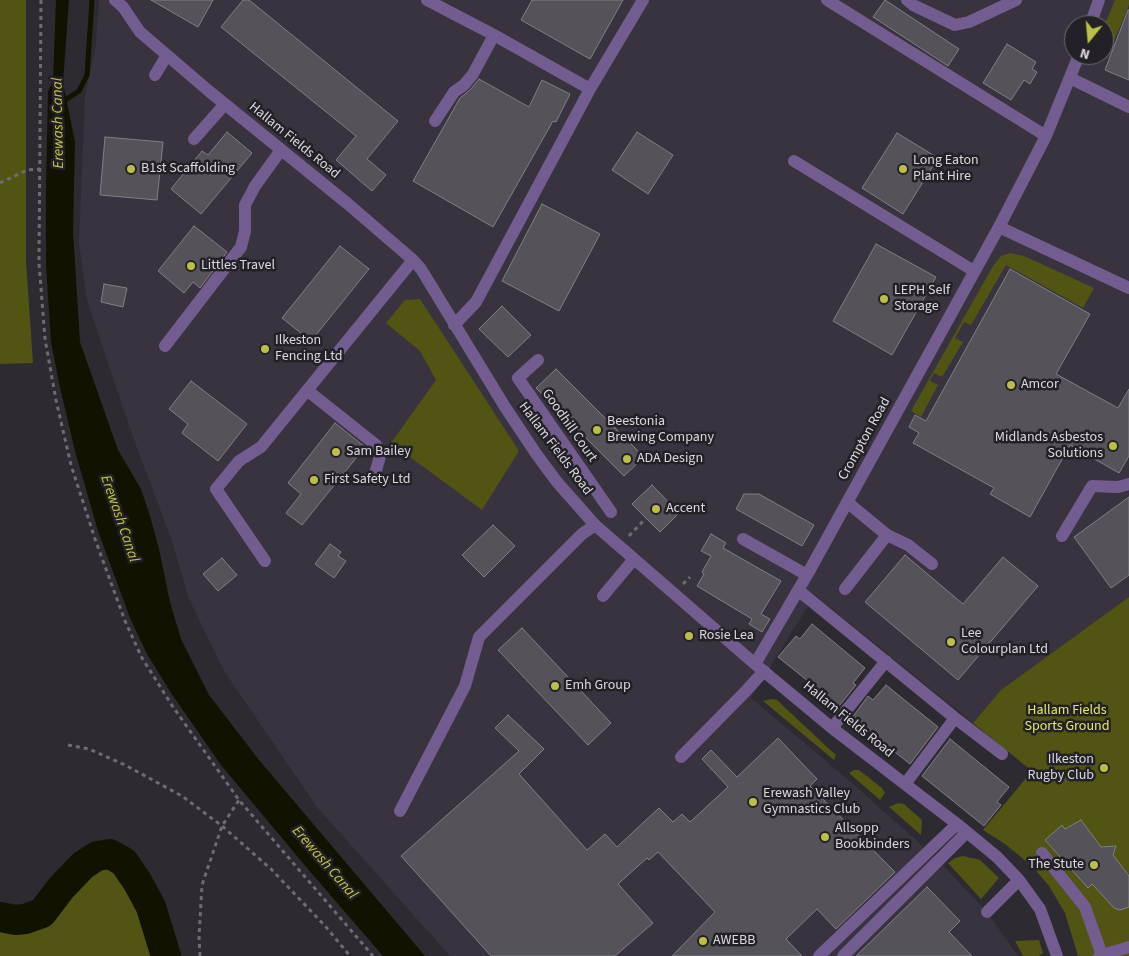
<!DOCTYPE html>
<style>
body{margin:0}
#map{position:relative;width:1129px;height:956px;overflow:hidden;background:#2d2b31;font-family:"Source Sans 3",sans-serif}
canvas{display:block}
.north{position:absolute;left:1064px;top:15px;width:50px;height:50px;box-sizing:border-box;background:#232127;border:1px solid #6d6b70;border-radius:50%;rotate:197deg;font-size:14px;font-weight:700;line-height:20px;text-align:center;color:#dbd9dd}
.north::after{content:'';display:block;margin:auto;width:18px;height:22px;background:#bbc045;clip-path:polygon(50% 0,100% 100%,50% 72%,0 100%)}
</style>
<div id="map">
<canvas width="1129" height="956"></canvas>
<div class="north">N</div>
</div>
<script>
const c = document.querySelector('canvas').getContext('2d');
c.lineJoin = 'round';
function fill(path, color) {
  c.fillStyle = color;
  c.fill(path, 'evenodd');
}
function poly(rows) {
  const path = new Path2D();
  for (const r of rows) {
    path.moveTo(r[0], r[1]);
    for (let i = 2; i < r.length; i += 2) path.lineTo(r[i], r[i + 1]);
  }
  return path;
}
function strokePath(path, color, width, dash) {
  c.strokeStyle = color;
  c.lineWidth = width;
  c.lineCap = dash ? 'butt' : 'round';
  c.setLineDash(dash || []);
  c.stroke(path);
}
function drawText(font, color, halo, rows, align = 'center') {
  c.font = font + ' "Source Sans 3",sans-serif';
  c.lineWidth = 5;
  c.setLineDash([]);
  c.textBaseline = 'middle';
  c.strokeStyle = halo;
  c.fillStyle = color;
  for (const [text, x, y, turn = 0] of rows) {
    c.save();
    c.translate(x, y);
    c.rotate((+turn || 0) * Math.PI / 180);
    c.textAlign = isNaN(turn) ? turn : align;
    if (halo) c.strokeText(text, 0, 0);
    c.fillText(text, 0, 0);
    c.restore();
  }
}
fill(poly([
 [99,0,1129,0,1129,597,1001,690,973,723,815,595,751,698,845,777,933,855,987,912,1018,956,450,956,317,807,224,671,189,599,172,541,134,440,87,300,79,243,85,97,96,44],
 [1074,25,1104,25,1104,55,1074,55]
]), '#38333f');
fill(poly([
 [0,0,26,0,26,261,33,363,0,364],
 [1115,0,1129,0,1129,5,1107,58,1099,55,1104,55,1104,26],
 [1010,253,1024,256,1094,288,1083,308,1006,265,971,325,964,322,955,338,963,342,942,377,934,373,930,381,938,385,921,417,911,411,993,266,1001,256],
 [420,299,519,451,482,510,391,443,436,380,420,351,386,323,405,300],
 [1129,597,1129,956,1078,956,1065,913,1049,886,1033,867,1005,844,983,830,1032,771,973,723,1001,690],
 [771,699,777,700,827,747,836,755,834,760,763,701],
 [854,770,859,770,882,788,885,793,880,800,849,773],
 [898,803,904,804,922,820,921,835,889,807],
 [963,856,980,860,999,878,981,899,948,863,955,858],
 [102,860,111,861,120,867,125,879,144,910,152,929,152,956,0,956,0,924,16,929,28,930,37,926,58,905,81,874,92,864],
 [1039,940,1043,953,1039,956,1023,956,1015,941]
]), '#515412');
fill(poly([
 [56,0,69,0,63,83,75,142,73,232,80,342,118,450,141,489,150,516,159,549,170,602,181,639,209,695,259,760,425,956,383,956,307,868,221,765,171,693,147,654,130,618,98,531,75,451,59,383,51,342,46,265,46,189,48,91,53,81]
]), '#121200');
strokePath(poly([
 [62,102,79,91,87,75,92,0]
]), '#121200', 5);
strokePath(poly([
 [0,917,16,920,25,919,42,913,61,888,83,865,97,856,110,854,124,862,137,881,151,907,166,956]
]), '#121200', 30);
const building = poly([
 [151,0,213,0,198,27,151,0],
 [243,0,249,0,398,121,367,159,386,175,372,191,336,160,356,136,221,27,243,0],
 [532,0,623,0,590,59,521,20,532,0],
 [885,0,959,49,948,66,873,17,885,0],
 [1128,10,1129,10,1129,80,1105,70,1128,10],
 [1007,44,1036,62,1032,69,1037,72,1030,84,1024,80,1011,100,983,83,1007,44],
 [479,79,529,107,542,80,570,94,556,122,553,121,493,227,413,181,460,98,470,90,479,79],
 [227,132,252,153,201,214,171,189,202,151,208,155,227,132],
 [637,132,673,155,648,194,612,170,637,132],
 [897,133,938,158,903,214,862,188,897,133],
 [105,137,163,142,157,200,100,195,105,137],
 [542,204,600,234,559,311,502,281,542,204],
 [194,226,227,252,200,288,193,282,184,293,158,271,194,226],
 [876,244,936,277,892,355,833,321,876,244],
 [340,246,369,269,311,341,282,318,340,246],
 [1010,269,1090,314,1056,374,1118,408,1129,389,1129,456,1119,473,1070,445,1030,517,990,494,994,488,913,443,919,433,909,427,915,415,926,421,1010,269],
 [104,284,127,288,123,307,101,302,104,284],
 [502,306,531,335,508,357,479,329,502,306],
 [556,369,644,457,624,476,536,388,556,369],
 [191,381,247,424,218,461,182,433,188,424,169,409,191,381],
 [335,423,365,447,302,525,286,513,301,494,288,483,335,423],
 [652,485,679,513,660,532,632,504,652,485],
 [744,494,759,494,814,525,802,546,736,509,744,494],
 [1129,497,1129,575,1111,588,1074,537,1129,497],
 [493,525,515,546,484,577,462,555,493,525],
 [711,534,726,543,723,548,781,581,761,614,770,619,762,632,749,624,752,619,697,586,704,574,702,572,711,556,701,551,711,534],
 [330,544,341,552,338,556,346,561,334,578,315,564,330,544],
 [905,555,963,604,1003,557,1038,586,958,680,865,602,905,555],
 [222,558,237,575,218,591,203,574,222,558],
 [812,624,865,668,853,683,856,685,839,706,778,657,796,636,800,639,812,624],
 [522,628,611,723,588,745,498,650,522,628],
 [886,685,938,727,910,764,852,718,868,696,873,700,886,685],
 [508,715,544,749,519,774,587,850,605,834,617,847,659,808,673,822,682,814,690,822,728,787,702,759,711,750,737,777,778,738,817,779,810,786,895,872,836,929,817,909,786,939,802,956,672,956,715,912,658,852,649,860,647,858,618,884,653,923,615,956,491,956,401,856,519,751,495,728,508,715],
 [950,739,1009,787,997,802,1001,805,984,826,922,776,950,739],
 [1081,820,1101,847,1116,846,1113,855,1129,876,1129,907,1120,910,1114,908,1092,884,1088,888,1045,840,1062,825,1065,829,1081,820],
 [927,887,960,921,949,932,972,956,856,956,927,887]
]);
fill(building, '#555359');
strokePath(building, '#817e86', 1);
strokePath(poly([
 [41,0,39,263,45,339,56,400,71,465,95,539,125,621,142,658,173,707,239,800,373,956],
 [0,183,27,170,40,169],
 [629,536,646,518],
 [683,584,690,577],
 [68,745,89,749,125,765,182,796,222,826,271,869,326,927,350,956],
 [200,956,199,937,202,885,222,826,239,800]
]), '#6e6c71', 3, [4, 4]);
strokePath(poly([
 [115,0,123,7,140,32,210,92,348,204,413,260,421,269,505,407,537,455,557,482,595,525,755,664,832,728,957,824,997,857,1019,880,1040,909,1057,956],
 [427,0,494,35,473,74,464,85,454,92,435,121],
 [827,0,1046,136],
 [907,0,913,5,955,25,969,22,1016,0],
 [1090,25,1099,0],
 [494,35,590,89],
 [155,75,167,55],
 [1070,78,1129,107],
 [194,139,225,104],
 [794,161,974,271],
 [999,227,1129,288],
 [454,325,476,302,590,89,643,0],
 [165,346,241,247,245,231,245,205,255,186,281,150],
 [538,360,518,378,611,512],
 [308,391,376,445,381,453,374,477],
 [887,535,908,545,932,564],
 [1062,536,1092,486,1118,487,1129,484],
 [743,539,807,575],
 [265,561,216,489,239,461,261,447,413,260],
 [845,589,887,535,847,502],
 [798,590,955,718,1002,754],
 [603,596,634,559],
 [755,664,807,575,999,227,1046,136,1079,55],
 [832,728,886,661],
 [681,757,745,692,764,671],
 [905,784,955,718],
 [400,811,465,686,479,637,582,534,595,525],
 [1042,853,1085,907,1102,955],
 [987,912,1019,880],
 [819,956,957,824],
 [843,956,967,832],
 [1099,956,1129,947]
]), '#735d90', 12);
for (const [x, y, r, color] of [
 [131,169,5,"#bbc045"],
 [903,169,5,"#bbc045"],
 [191,266,5,"#bbc045"],
 [884,299,5,"#bbc045"],
 [265,349,5,"#bbc045"],
 [1011,385,5,"#bbc045"],
 [597,430,5,"#bbc045"],
 [1113,446,5,"#bbc045"],
 [336,452,5,"#bbc045"],
 [627,459,5,"#bbc045"],
 [314,480,5,"#bbc045"],
 [656,509,5,"#bbc045"],
 [689,636,5,"#bbc045"],
 [951,642,5,"#bbc045"],
 [555,686,5,"#bbc045"],
 [1104,768,5,"#bbc045"],
 [753,802,5,"#bbc045"],
 [825,837,5,"#bbc045"],
 [1094,865,5,"#bbc045"],
 [703,941,5,"#bbc045"]
]) {
  const dot = new Path2D();
  dot.arc(x, y, r, 0, 2 * Math.PI);
  c.fillStyle = color;
  c.fill(dot);
  strokePath(dot, '#232127', 2);
}
drawText('14px', '#dbd9dd', '#232127', [
 ["Hallam Fields Road",294,141,39],
 ["Goodhill Court",569,426,55],
 ["Crompton Road",865,439,-61],
 ["Hallam Fields Road",555,449,53],
 ["Hallam Fields Road",848,720,39]
]);
drawText('14px', '#dbd9dd', '#232127', [
 ["Long Eaton",913,161],
 ["Plant Hire",913,177],
 ["B1st Scaffolding",141,169],
 ["Littles Travel",201,266],
 ["LEPH Self",894,291],
 ["Storage",894,307],
 ["Ilkeston",275,341],
 ["Fencing Ltd",275,357],
 ["Amcor",1021,385],
 ["Beestonia",607,422],
 ["Brewing Company",607,438],
 ["Midlands Asbestos",1103,438,"right"],
 ["Solutions",1103,454,"right"],
 ["Sam Bailey",346,452],
 ["ADA Design",637,459],
 ["First Safety Ltd",324,480],
 ["Accent",666,509],
 ["Lee",961,634],
 ["Colourplan Ltd",961,650],
 ["Rosie Lea",699,636],
 ["Emh Group",565,686],
 ["Ilkeston",1094,760,"right"],
 ["Rugby Club",1094,776,"right"],
 ["Erewash Valley",763,794],
 ["Gymnastics Club",763,810],
 ["Allsopp",835,829],
 ["Bookbinders",835,845],
 ["The Stute",1084,865,"right"],
 ["AWEBB",713,941]
], 'left');
drawText('14px', '#e4ea66', '#232127', [
 ["Hallam Fields",1067,711],
 ["Sports Ground",1067,727]
]);
drawText('italic 15px', '#c4c942', '#232127', [
 ["Erewash Canal",59,123,-91],
 ["Erewash Canal",119,519,71],
 ["Erewash Canal",324,863,49]
]);
</script>
